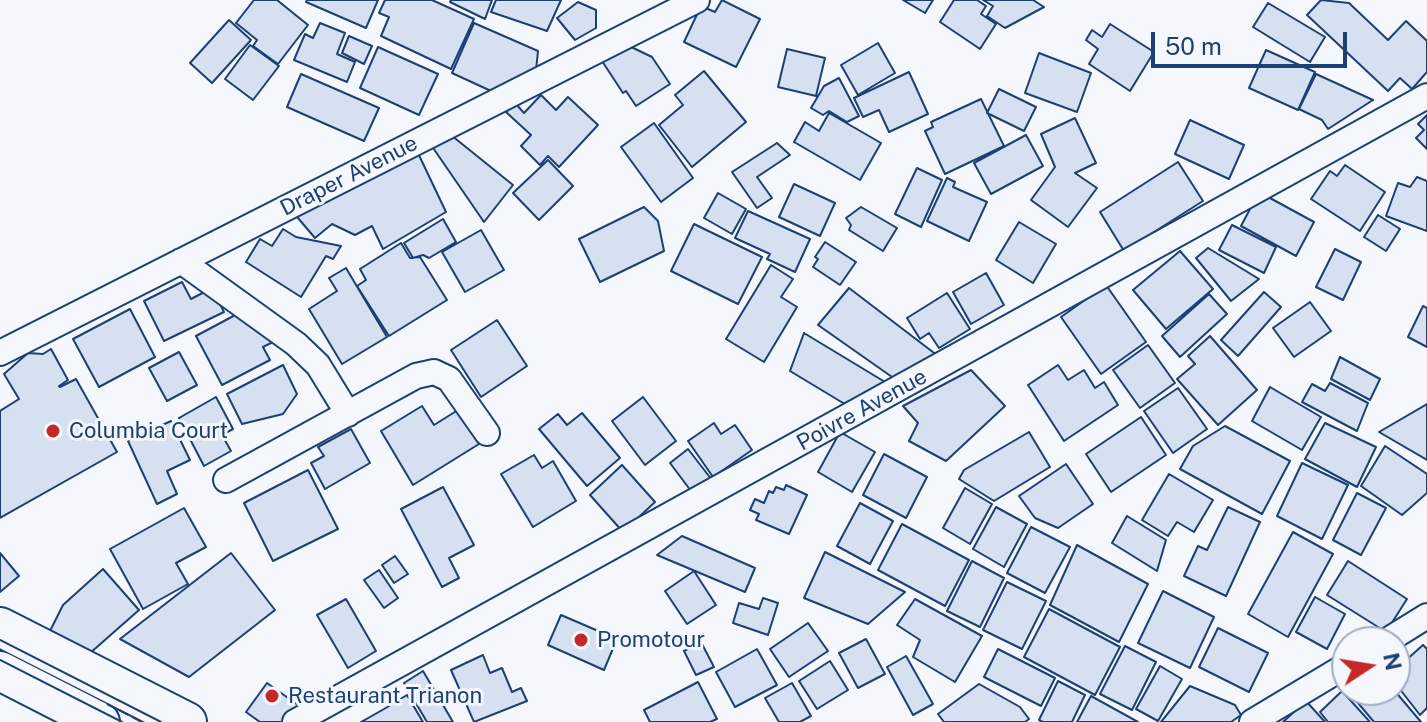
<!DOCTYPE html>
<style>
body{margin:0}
#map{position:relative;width:1427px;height:722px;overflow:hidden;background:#f4f7fb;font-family:"Public Sans",sans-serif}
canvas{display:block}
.north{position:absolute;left:1331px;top:626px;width:80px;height:80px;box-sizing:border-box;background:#f4f7fb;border:2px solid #9eadc5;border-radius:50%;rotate:78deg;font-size:22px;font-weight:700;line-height:32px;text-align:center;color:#1d3f73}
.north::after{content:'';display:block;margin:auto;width:28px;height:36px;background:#c62828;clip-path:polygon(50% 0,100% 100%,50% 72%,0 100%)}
.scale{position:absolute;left:1151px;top:32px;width:196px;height:36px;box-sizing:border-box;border:4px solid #1d3f73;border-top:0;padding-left:10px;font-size:24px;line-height:28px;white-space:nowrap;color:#1d3f73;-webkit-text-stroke:6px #f4f7fb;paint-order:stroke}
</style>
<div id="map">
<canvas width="1427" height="722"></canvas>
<div class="north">N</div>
<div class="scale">50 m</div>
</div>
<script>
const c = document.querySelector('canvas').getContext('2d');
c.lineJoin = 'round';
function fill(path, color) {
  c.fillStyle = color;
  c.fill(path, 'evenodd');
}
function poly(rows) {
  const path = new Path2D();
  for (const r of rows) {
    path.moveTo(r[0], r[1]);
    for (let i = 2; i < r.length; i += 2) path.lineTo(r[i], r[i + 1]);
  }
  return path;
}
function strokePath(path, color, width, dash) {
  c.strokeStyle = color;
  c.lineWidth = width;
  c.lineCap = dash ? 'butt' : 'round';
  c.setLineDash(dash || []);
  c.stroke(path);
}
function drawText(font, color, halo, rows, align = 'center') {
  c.font = font + ' "Public Sans",sans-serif';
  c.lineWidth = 6;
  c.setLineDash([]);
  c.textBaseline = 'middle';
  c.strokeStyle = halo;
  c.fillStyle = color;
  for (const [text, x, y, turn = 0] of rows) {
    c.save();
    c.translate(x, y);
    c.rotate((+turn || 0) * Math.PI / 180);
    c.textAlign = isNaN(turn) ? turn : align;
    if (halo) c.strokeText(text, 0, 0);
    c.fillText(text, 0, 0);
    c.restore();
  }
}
const building = poly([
 [254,0,277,0,308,25,278,64,253,46,257,40,236,23,254,0],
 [307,0,378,0,366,28,306,2,307,0],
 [385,0,432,0,474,19,451,69,381,36,389,17,379,13,385,0],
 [451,0,492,0,485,19,450,2,451,0],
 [496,0,561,0,547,31,491,12,496,0],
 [722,0,760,19,736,67,684,42,701,6,715,12,722,0],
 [903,0,933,0,925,13,903,0],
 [954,0,977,0,986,6,981,14,996,24,980,49,940,22,954,0],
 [983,0,1033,0,1044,7,1005,28,987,16,993,6,983,0],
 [1321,0,1349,3,1388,40,1406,21,1427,41,1427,72,1412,89,1400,78,1388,91,1307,15,1321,0],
 [578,2,596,10,596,28,575,40,557,18,578,2],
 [1268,3,1325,37,1310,62,1253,27,1268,3],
 [229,20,251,40,212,83,190,63,229,20],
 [320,23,345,33,337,54,355,62,347,82,294,60,305,34,313,38,320,23],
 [474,23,538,51,536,70,491,91,452,73,474,23],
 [1110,24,1154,52,1130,91,1089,64,1098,49,1086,40,1092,30,1102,37,1110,24],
 [349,36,372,46,364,64,342,53,349,36],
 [623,43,652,57,670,84,636,106,626,91,623,93,600,58,623,43],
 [878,43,895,73,858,95,841,65,878,43],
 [250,45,279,66,253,100,225,79,250,45],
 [378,47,438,74,419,115,360,88,378,47],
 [787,49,825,58,816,96,778,87,787,49],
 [1266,50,1315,72,1298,110,1249,88,1266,50],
 [1039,53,1091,73,1077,112,1025,93,1039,53],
 [704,71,746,122,692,167,659,125,683,105,675,95,704,71],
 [909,72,928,114,889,132,879,110,863,117,854,98,909,72],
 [301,74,379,108,364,141,287,107,301,74],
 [1316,74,1373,100,1328,129,1322,120,1299,109,1316,74],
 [839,78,859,116,847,122,829,111,823,115,811,108,824,86,839,78],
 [999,89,1036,107,1024,131,987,113,999,89],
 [541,95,556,110,568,97,598,125,559,167,548,156,540,165,521,146,531,135,506,112,515,103,524,113,541,95],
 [981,99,1004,146,945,174,925,131,933,127,931,122,981,99],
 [829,113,881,143,860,180,794,142,805,122,819,131,829,113],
 [1427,115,1427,149,1416,138,1424,130,1418,124,1427,115],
 [1075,118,1096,163,1075,173,1097,188,1068,227,1031,200,1055,167,1041,134,1075,118],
 [1190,120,1244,145,1229,179,1175,154,1190,120],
 [654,123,693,178,661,202,621,147,654,123],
 [446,131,513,185,484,222,429,142,446,131],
 [1026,135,1043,166,991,194,974,163,1026,135],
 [777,143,790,155,757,177,772,198,757,208,732,172,777,143],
 [417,151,446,212,383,249,372,226,355,235,332,224,315,238,292,211,417,151],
 [548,160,573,186,539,220,513,193,548,160],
 [1178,162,1203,201,1124,251,1100,212,1178,162],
 [1345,165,1385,192,1360,231,1311,199,1330,171,1337,176,1345,165],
 [917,168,942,180,921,227,895,214,917,168],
 [1417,177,1427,181,1427,231,1386,216,1398,183,1410,187,1417,177],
 [947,178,955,182,953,187,987,202,969,241,927,221,947,178],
 [794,184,835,203,820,236,779,217,794,184],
 [1259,192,1314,222,1296,256,1241,226,1259,192],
 [718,193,746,209,732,234,704,218,718,193],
 [644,207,658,221,664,251,600,282,579,239,644,207],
 [861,207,897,228,883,251,849,230,851,225,846,218,861,207],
 [748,211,810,239,795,272,767,259,770,254,735,238,748,211],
 [1378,215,1400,229,1386,251,1364,237,1378,215],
 [443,219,456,242,429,258,423,255,413,258,404,243,443,219],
 [1019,222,1056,244,1033,283,996,260,1019,222],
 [694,224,762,257,738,304,671,271,694,224],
 [1232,225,1276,247,1264,273,1219,250,1232,225],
 [283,229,296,237,341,246,333,259,326,256,301,297,246,262,260,239,272,246,283,229],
 [481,230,504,270,465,292,442,252,481,230],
 [825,242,856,262,840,285,813,267,818,259,815,257,825,242],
 [401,243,410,258,420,257,447,300,389,336,357,286,366,280,360,269,401,243],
 [1208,248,1259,279,1231,301,1196,258,1208,248],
 [1335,249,1361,262,1343,300,1316,287,1335,249],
 [1180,251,1213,289,1166,329,1133,290,1180,251],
 [771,265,793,279,781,297,797,307,764,362,726,339,771,265],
 [346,268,387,337,342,364,309,309,337,291,329,278,346,268],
 [986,273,1004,305,971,324,953,292,986,273],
 [182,282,191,299,212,288,224,312,164,341,144,301,182,282],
 [1106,285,1146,342,1101,374,1061,317,1106,285],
 [849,288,942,359,924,369,916,364,902,384,818,325,849,288],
 [1264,292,1281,307,1238,356,1221,340,1264,292],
 [947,293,970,329,939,348,929,333,920,339,907,318,947,293],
 [1209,294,1227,314,1180,357,1162,336,1209,294],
 [1310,302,1331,331,1294,357,1273,328,1310,302],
 [1423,306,1427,308,1427,347,1408,337,1423,306],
 [130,309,155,357,99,387,73,339,130,309],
 [239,313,273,342,263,347,270,360,222,385,196,336,239,313],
 [497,320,527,366,481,397,451,350,497,320],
 [804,333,890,385,853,409,790,371,804,333],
 [1210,336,1257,390,1218,425,1177,379,1195,364,1188,356,1210,336],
 [1148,345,1175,383,1140,408,1113,370,1148,345],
 [51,349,68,380,59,386,60,387,76,379,117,452,0,518,0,411,19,399,4,374,28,353,43,354,51,349],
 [179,352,197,385,167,401,149,368,179,352],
 [1340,357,1380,379,1370,400,1331,379,1340,357],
 [283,365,297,394,283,414,242,424,227,394,283,365],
 [1058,365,1068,380,1084,370,1095,388,1104,382,1118,405,1064,441,1028,385,1058,365],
 [971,370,1005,406,946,461,909,441,918,423,903,406,971,370],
 [1330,383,1368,403,1357,431,1302,402,1312,384,1325,391,1330,383],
 [1270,387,1321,417,1302,450,1252,421,1270,387],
 [1178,388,1207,429,1173,453,1144,411,1178,388],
 [216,397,233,429,222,435,231,451,204,466,179,418,216,397],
 [643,397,676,441,645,465,612,421,643,397],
 [1427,404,1427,460,1379,432,1427,404],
 [422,406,434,425,458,410,479,444,413,485,381,431,422,406],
 [582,413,620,458,587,486,539,429,558,414,567,425,582,413],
 [1141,417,1166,455,1111,492,1086,454,1141,417],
 [171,421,190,460,167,471,177,494,157,504,128,441,171,421],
 [714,423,721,434,735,425,752,450,713,477,688,441,714,423],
 [1325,423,1376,447,1357,487,1305,459,1325,423],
 [1225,426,1290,461,1262,514,1180,469,1193,446,1225,426],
 [351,429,370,463,325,489,311,463,324,456,318,447,351,429],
 [840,432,875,452,852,492,818,472,840,432],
 [1029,432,1050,467,994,501,959,479,964,470,1029,432],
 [1385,446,1427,474,1427,493,1402,515,1361,486,1385,446],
 [688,449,712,480,694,495,670,463,688,449],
 [884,454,927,477,906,518,863,495,884,454],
 [534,455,542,468,553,461,576,501,533,527,501,474,534,455],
 [1302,463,1348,485,1322,539,1277,516,1302,463],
 [1066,464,1093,504,1058,528,1035,518,1019,496,1066,464],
 [622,465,655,502,623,532,590,495,622,465],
 [308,470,338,529,273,561,244,503,308,470],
 [1169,474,1213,500,1194,532,1177,522,1168,536,1142,520,1169,474],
 [786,485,807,495,789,534,756,520,759,514,750,510,755,499,764,503,769,491,773,493,776,487,784,490,786,485],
 [443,487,474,545,449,558,459,578,442,587,401,509,443,487],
 [965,488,992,504,970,544,943,528,965,488],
 [1357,493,1386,508,1361,555,1333,540,1357,493],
 [860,503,893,521,870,564,837,546,860,503],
 [996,507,1027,524,1004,567,973,549,996,507],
 [1228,507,1260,522,1226,596,1184,576,1198,546,1207,550,1228,507],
 [184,508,206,547,176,563,188,584,143,609,110,549,184,508],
 [1127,516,1166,540,1157,571,1112,543,1127,516],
 [902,524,969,560,945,606,878,570,902,524],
 [1031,527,1070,547,1045,593,1007,573,1031,527],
 [1293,532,1333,554,1288,637,1248,614,1293,532],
 [682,536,755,568,745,592,657,555,682,536],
 [1077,545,1148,584,1119,642,1050,605,1077,545],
 [825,552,905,592,868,624,804,598,825,552],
 [0,553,19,576,0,592,0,553],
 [231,553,275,610,189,677,120,639,231,553],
 [395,556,408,574,394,583,382,565,395,556],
 [972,561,1004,578,980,627,947,611,972,561],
 [1348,561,1407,599,1386,632,1327,595,1348,561],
 [103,569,139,610,89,654,49,633,63,605,103,569],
 [379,570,398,598,384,608,364,580,379,570],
 [694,571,716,605,687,624,665,591,694,571],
 [1007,582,1046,601,1022,649,983,630,1007,582],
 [1163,591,1214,617,1190,668,1138,643,1163,591],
 [1315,597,1345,614,1327,649,1296,632,1315,597],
 [763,598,778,603,768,635,733,623,739,603,759,609,763,598],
 [346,599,376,651,348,668,317,615,346,599],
 [915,599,982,636,955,682,913,657,920,640,897,625,915,599],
 [1049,609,1120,647,1095,695,1024,657,1049,609],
 [561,615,617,639,604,670,548,645,561,615],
 [808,623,828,651,789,677,770,649,808,623],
 [1218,628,1268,653,1249,692,1199,667,1218,628],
 [866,639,885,674,858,688,839,653,866,639],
 [701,642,714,667,696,675,684,651,701,642],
 [1423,645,1427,649,1427,708,1420,715,1395,683,1395,670,1423,645],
 [1125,646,1156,662,1132,710,1100,694,1125,646],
 [757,649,777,685,735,707,716,672,757,649],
 [998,649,1055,678,1041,706,984,677,998,649],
 [483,655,490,673,502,668,512,692,521,688,527,701,474,722,451,670,483,655],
 [906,656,933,704,913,715,887,667,906,656],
 [830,661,848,690,817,709,799,681,830,661],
 [1160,666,1182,679,1158,721,1136,709,1160,666],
 [423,671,453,722,427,722,404,683,423,671],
 [1058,681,1085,695,1072,722,1043,722,1039,720,1058,681],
 [698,682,717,719,710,722,650,722,644,710,698,682],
 [267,683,305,710,285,722,260,722,246,712,267,683],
 [792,683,811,716,800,722,779,722,765,698,792,683],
 [979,684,1020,707,1029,719,1025,722,944,722,938,714,979,684],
 [1190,686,1235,705,1241,715,1231,722,1161,722,1190,686],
 [1347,690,1394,690,1421,722,1374,722,1347,690],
 [1342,691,1370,722,1328,722,1320,712,1342,691],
 [407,695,423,722,361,722,384,709,407,695],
 [1091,696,1138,722,1077,722,1091,696],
 [1306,701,1325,722,1283,722,1306,701]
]);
fill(building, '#d5e0f0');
strokePath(building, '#1d3f73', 2);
const minor = poly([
 [181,261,296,344,318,365,348,414],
 [0,353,697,0],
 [226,480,416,376,434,372,449,379,487,433],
 [1385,642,1427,616],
 [295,722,1427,96],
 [1252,722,1347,665]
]);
const primary = poly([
 [0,627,187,722],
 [0,671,100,722]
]);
strokePath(minor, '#1d3f73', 28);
strokePath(primary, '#1d3f73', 42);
strokePath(minor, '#f4f7fb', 24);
strokePath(primary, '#f4f7fb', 38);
strokePath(poly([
 [0,640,161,722],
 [0,660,122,722]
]), '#1d3f73', 2);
strokePath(poly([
 [107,704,142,722]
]), '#1d3f73', 2, [10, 4]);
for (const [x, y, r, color] of [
 [53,431,8,"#c62828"],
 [581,640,8,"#c62828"],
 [272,696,8,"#c62828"]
]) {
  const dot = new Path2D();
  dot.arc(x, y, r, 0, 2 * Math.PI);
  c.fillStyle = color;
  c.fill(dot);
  strokePath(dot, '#f4f7fb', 3);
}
drawText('22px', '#1d3f73', '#f4f7fb', [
 ["Draper Avenue",349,176,-27],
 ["Poivre Avenue",862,410,-29]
]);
drawText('22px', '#1d3f73', '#f4f7fb', [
 ["Columbia Court",69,431],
 ["Promotour",597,640],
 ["Restaurant Trianon",288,696]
], 'left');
</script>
